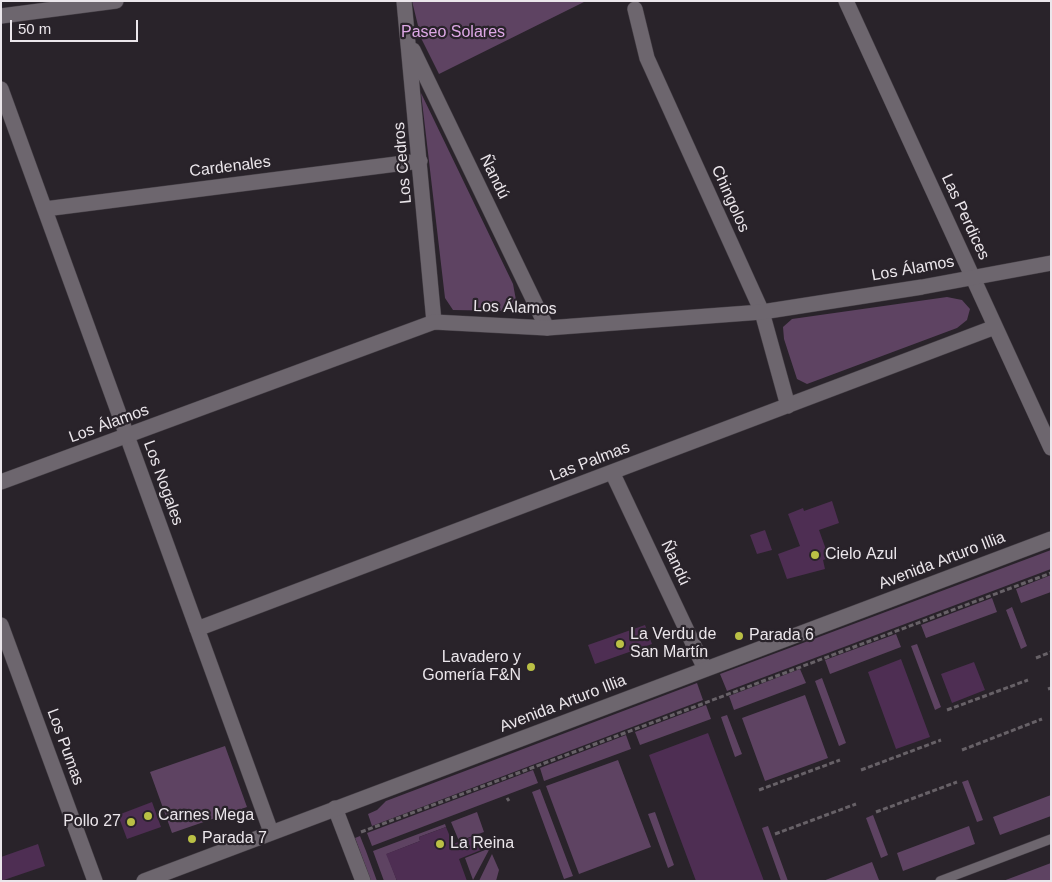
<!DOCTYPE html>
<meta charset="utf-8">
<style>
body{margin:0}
#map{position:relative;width:1052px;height:882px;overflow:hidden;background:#29232a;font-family:Arial,sans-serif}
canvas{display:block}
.frame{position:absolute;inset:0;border:2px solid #ebe6eb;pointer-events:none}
.scale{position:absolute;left:10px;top:20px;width:128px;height:22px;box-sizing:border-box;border:2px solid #ebe6eb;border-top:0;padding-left:6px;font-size:15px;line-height:18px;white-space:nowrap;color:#ebe6eb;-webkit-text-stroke:4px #29232a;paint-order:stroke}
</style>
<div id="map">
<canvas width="1052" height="882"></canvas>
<div class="frame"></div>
<div class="scale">50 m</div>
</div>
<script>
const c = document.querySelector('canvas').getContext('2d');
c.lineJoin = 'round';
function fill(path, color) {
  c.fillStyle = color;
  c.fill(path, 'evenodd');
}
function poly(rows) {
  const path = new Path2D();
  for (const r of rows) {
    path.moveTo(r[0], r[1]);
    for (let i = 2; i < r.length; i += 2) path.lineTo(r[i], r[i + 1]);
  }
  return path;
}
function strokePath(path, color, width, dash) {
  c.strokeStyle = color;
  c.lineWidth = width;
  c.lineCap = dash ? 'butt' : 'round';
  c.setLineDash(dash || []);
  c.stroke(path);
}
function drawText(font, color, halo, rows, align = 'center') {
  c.font = font + ' Arial,sans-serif';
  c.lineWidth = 4.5;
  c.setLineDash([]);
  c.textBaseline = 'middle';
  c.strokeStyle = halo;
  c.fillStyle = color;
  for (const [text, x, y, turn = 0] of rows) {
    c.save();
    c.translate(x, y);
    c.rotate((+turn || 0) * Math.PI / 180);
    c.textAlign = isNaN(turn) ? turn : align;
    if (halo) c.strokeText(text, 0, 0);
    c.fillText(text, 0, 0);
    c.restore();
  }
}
fill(poly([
 [412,1,586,1,439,74,421,38],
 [421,93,513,284,516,300,510,311,453,310,445,298],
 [947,297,962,300,970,309,967,320,957,328,807,384,797,379,784,339,783,327,792,319],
 [1051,550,1051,569,727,691,720,674],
 [1051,575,1051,592,1021,603,1016,589],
 [992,598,997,612,926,638,921,625],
 [1012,607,1027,646,1021,649,1006,610],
 [896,634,901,647,830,674,825,660],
 [917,644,941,707,935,710,911,646],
 [800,669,806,683,734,710,729,696],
 [822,678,846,743,839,746,815,681],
 [697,683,703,700,372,826,368,814,377,810,386,801],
 [805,695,828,758,765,781,742,718],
 [706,705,711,719,640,745,635,732],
 [727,715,742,754,735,757,721,717],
 [626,735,631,749,544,781,540,768],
 [225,746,247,807,172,833,150,772],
 [618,760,651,847,579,874,546,786],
 [533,770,538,783,372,846,367,833],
 [968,780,983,820,977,822,962,782],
 [540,789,573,876,564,879,532,792],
 [1051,795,1051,816,1000,835,993,817],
 [477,812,484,832,459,841,451,822],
 [655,812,674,865,668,868,648,814],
 [873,815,888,855,881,858,866,818],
 [445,824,446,827,419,837,420,841,387,854,397,881,384,881,373,851],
 [768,826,788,881,781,881,762,828],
 [969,826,975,844,903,871,897,853],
 [360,836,366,851,377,881,371,881,355,838],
 [490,848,473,880,465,858],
 [492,854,499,870,496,881,479,881],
 [872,862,879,880,823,881],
 [1051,863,1051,881,1003,881]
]), '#5e4362');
fill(poly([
 [832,501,839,523,819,530,829,558,823,560,825,569,787,579,778,554,800,546,788,514,803,508,804,511],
 [765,530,772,550,757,554,750,535],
 [645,625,652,644,595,664,588,645],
 [901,659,930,737,896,749,868,672],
 [974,662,985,690,952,703,941,674],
 [708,733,764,881,696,881,649,755],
 [152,802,161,827,127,839,118,815],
 [446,827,453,844,480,834,486,848,459,859,467,881,397,881,386,854,420,841,419,837],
 [38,844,45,866,1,881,1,857]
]), '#4e2e53');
const service = poly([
 [940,881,1051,839]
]);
const minor = poly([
 [404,1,434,322],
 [846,1,1051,448],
 [635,9,647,58,762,312,788,406],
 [1,16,116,1],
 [413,50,547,328],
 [1,89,271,832],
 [45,209,420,161],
 [612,472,705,669],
 [1,625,95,881],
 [197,629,995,327]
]);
const tertiary = poly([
 [1,482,434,322,547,328,762,312,922,287,1051,263],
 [335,808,363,881]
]);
const secondary = poly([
 [144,881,1051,539]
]);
strokePath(service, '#464047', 10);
strokePath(minor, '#464047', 16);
strokePath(tertiary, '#464047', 16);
strokePath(secondary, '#464047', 16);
strokePath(poly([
 [1036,658,1051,652],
 [1048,689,1051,688],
 [947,710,1028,680],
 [962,750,1042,719],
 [861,770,941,740],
 [759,790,840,760],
 [507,798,509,801],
 [876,812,957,782],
 [361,832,1051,573],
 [775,834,856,804]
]), '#676167', 3, [5, 2.5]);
strokePath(service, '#6d666e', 9);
strokePath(minor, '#6d666e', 15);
strokePath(tertiary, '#6d666e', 15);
strokePath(secondary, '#6d666e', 15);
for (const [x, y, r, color] of [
 [815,555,5,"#bac045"],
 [739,636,5,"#bac045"],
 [620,644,5,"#bac045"],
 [531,667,5,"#bac045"],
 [148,816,5,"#bac045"],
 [131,822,5,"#bac045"],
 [192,839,5,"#bac045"],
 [440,844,5,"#bac045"]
]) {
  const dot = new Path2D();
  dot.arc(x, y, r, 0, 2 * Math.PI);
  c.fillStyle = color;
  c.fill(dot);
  strokePath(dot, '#29232a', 2);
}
drawText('16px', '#dea8e6', '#29232a', [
 ["Paseo Solares",453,33]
]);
drawText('16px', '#ebe6eb', '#29232a', [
 ["Los Cedros",403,163,-95],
 ["Cardenales",230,167,-7],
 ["Ñandú",494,177,64],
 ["Chingolos",730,199,66],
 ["Las Perdices",965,217,65],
 ["Los Álamos",913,269,-10],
 ["Los Álamos",515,308,2],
 ["Los Álamos",109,424,-20],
 ["Las Palmas",590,462,-21],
 ["Los Nogales",163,483,70],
 ["Avenida Arturo Illia",942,561,-21],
 ["Ñandú",675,563,65],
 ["Avenida Arturo Illia",563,704,-21],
 ["Los Pumas",65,747,70]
]);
drawText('16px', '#ebe6eb', '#29232a', [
 ["Cielo Azul",825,555],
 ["La Verdu de",630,635],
 ["San Martín",630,653],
 ["Parada 6",749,636],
 ["Lavadero y",521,658,"right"],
 ["Gomería F&N",521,676,"right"],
 ["Carnes Mega",158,816],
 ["Pollo 27",121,822,"right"],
 ["Parada 7",202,839],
 ["La Reina",450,844]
], 'left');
</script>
